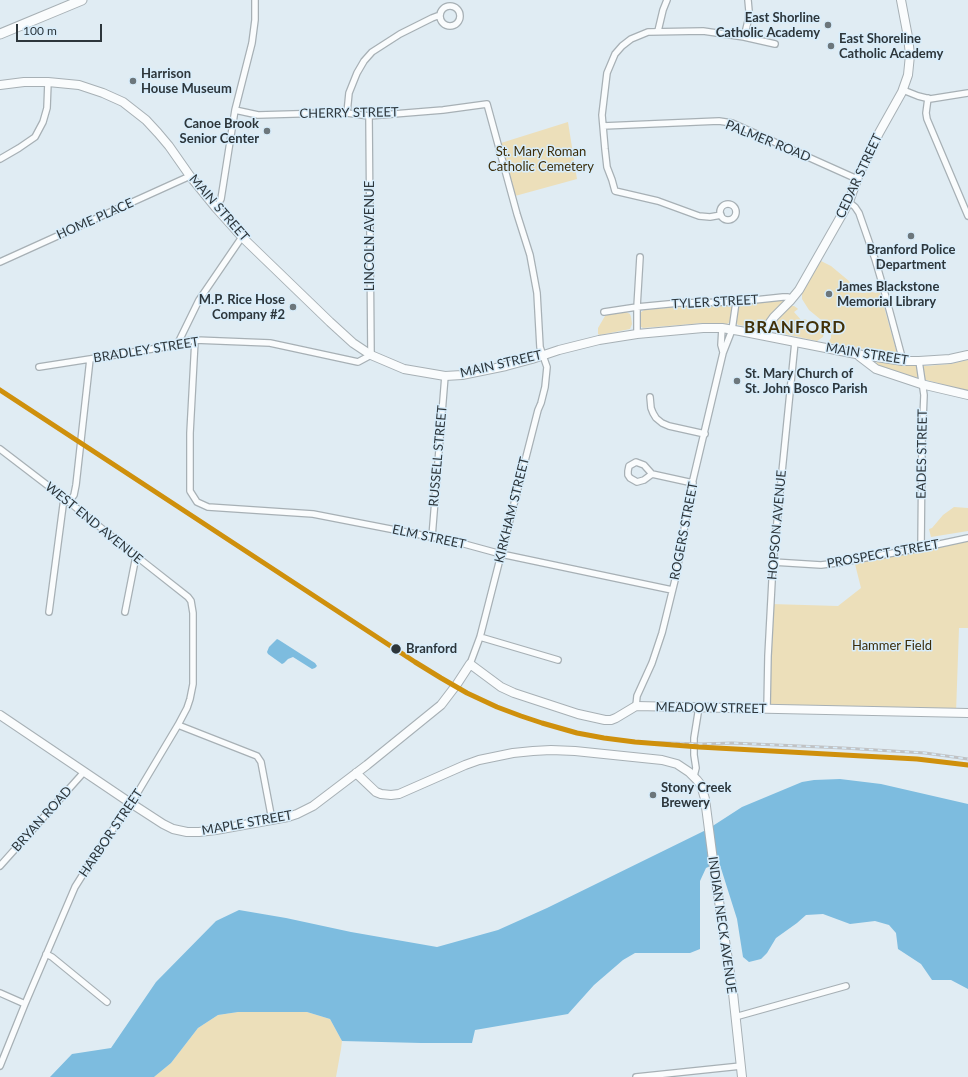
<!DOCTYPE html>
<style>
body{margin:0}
#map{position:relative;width:968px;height:1077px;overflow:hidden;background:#e0ecf3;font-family:Lato,sans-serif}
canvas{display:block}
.scale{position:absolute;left:16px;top:24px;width:86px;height:18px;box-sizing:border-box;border:2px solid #2d363b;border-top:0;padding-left:5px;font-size:12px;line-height:14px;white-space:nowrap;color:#2d363b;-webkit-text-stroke:3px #d8edfb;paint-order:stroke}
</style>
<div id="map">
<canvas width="968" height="1077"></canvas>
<div class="scale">100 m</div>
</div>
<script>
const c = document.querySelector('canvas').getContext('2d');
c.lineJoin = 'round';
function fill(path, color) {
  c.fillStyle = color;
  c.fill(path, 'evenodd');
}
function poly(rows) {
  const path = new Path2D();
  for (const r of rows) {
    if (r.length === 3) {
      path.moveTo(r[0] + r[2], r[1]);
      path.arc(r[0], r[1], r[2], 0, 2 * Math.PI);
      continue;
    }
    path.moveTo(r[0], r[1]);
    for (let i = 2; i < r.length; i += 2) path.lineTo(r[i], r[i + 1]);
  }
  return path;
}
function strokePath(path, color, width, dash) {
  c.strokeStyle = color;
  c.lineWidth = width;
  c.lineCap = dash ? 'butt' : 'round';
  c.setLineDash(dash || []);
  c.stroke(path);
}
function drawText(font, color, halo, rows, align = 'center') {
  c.font = font + ' Lato,sans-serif';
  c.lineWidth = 3;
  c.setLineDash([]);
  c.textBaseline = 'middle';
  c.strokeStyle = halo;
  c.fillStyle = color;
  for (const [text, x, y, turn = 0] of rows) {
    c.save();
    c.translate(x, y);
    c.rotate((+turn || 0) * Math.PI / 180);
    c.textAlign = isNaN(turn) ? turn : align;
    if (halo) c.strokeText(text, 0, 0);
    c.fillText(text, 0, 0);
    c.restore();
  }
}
fill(poly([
 [568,122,577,179,515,196,501,143],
 [821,261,831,266,849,281,853,286,855,292,863,293,872,292,876,293,879,289,896,350,896,353,894,354,830,343,829,341,831,338,831,330,828,324,820,319,809,310,802,299,802,292],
 [784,299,785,300,762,327,759,328,738,325,736,322,738,307,741,303],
 [708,305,729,305,731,306,733,309,730,322,727,324,704,323,643,328,640,326,640,313,644,310],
 [791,306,794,306,797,308,798,309,794,312,802,321,804,319,807,320,805,324,810,328,813,330,815,326,817,326,822,329,824,331,823,337,817,341,776,332,774,329,774,324],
 [626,312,630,314,631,317,632,324,630,329,600,335,598,334,598,328,605,316,608,314],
 [968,360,968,391,911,376,877,365,876,363,877,362,916,366,926,366,950,364],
 [954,507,968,508,968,531,931,537,929,529,932,528,943,515],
 [968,538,968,628,959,628,956,713,767,709,771,604,838,606,861,588,854,560],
 [238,1012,307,1012,330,1019,342,1041,341,1049,336,1077,154,1077,171,1063,198,1028,218,1015]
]), '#ecdfba');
fill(poly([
 [277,639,279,640,315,663,317,666,315,668,312,669,293,657,288,659,284,663,282,664,268,654,267,652,269,647],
 [840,779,881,784,968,804,968,989,951,980,932,980,921,964,898,949,896,933,889,925,875,921,850,924,823,914,806,915,797,923,776,938,767,953,761,959,749,962,743,957,737,919,719,862,706,868,700,881,700,949,690,953,635,953,623,960,594,985,568,1014,475,1030,472,1043,421,1043,342,1041,330,1019,307,1012,238,1012,218,1015,198,1028,171,1063,154,1077,50,1077,72,1054,111,1048,156,982,216,921,239,910,286,918,351,932,437,947,498,930,547,908,708,829,742,807,802,782,814,780]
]), '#7dbcdf');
const street = poly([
 [450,16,10],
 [658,31,663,10,667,0],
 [744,37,748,21,749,11,748,0],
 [903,90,918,96,930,99,968,93],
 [928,98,926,113,927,119,968,216],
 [235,110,258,115,328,113,347,113,369,116,443,110,487,104,517,214,530,255,537,293,540,347,547,367,545,387,541,403,538,410,480,637,470,664],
 [347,113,349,93,357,73,364,61,372,52,400,34,432,18,440,15],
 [603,126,719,121,732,123,857,179],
 [0,159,19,148,35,137,43,122,47,108,48,82],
 [849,202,855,207,859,213,875,259,884,290,903,361],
 [728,212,8],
 [216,208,221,199,235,110,252,43,255,20,255,0],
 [721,215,710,217,699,216,658,201,615,191,612,180,607,167,605,149,602,115,607,73,615,54,622,46,631,39,648,32,703,31,744,37,775,44],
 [0,262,190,176],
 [604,312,637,307,679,303,736,302,783,297,788,297,792,299],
 [722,328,721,345,723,352],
 [637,334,637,307,640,257],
 [195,340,190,433,190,491,197,502,208,507,313,514,457,542,501,554,672,590],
 [177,345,199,300,242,237],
 [919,361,924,395,922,443,921,548],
 [39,367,90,359,177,345,187,341,195,340,270,343,358,362,371,355,369,116],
 [650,397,651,408,653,413,656,418,662,423,669,426,705,434],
 [0,449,64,498,136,556,188,597,191,601,193,613,193,684,190,699,187,708,178,725,135,797,92,860,75,887,25,1004,0,1066],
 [652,474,644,465,636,462,629,466,628,471,628,475,630,478,637,482,644,480,652,474,693,483],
 [69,502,74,495,76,485,90,359],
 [432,537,445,376],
 [773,562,821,565,837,563,921,548,968,538],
 [49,612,64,498],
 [125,612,136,556],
 [480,637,558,660],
 [636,706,637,696,652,663,662,633,676,576,692,484,723,353,732,330,736,302],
 [767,709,768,656,773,562,795,342],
 [178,725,257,756,261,762,272,820],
 [694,776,696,768,694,755,694,738,699,707],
 [0,866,84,772],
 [46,954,52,957,107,1002],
 [0,993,25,1004],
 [735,1017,846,986],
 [636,1077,741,1066]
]);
const secondary = poly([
 [0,85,24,82,48,82,79,85,103,93,123,102,146,120,158,133,169,146,190,176,216,208,242,237,330,322,353,343,371,355,404,369,445,376,462,375,506,366,532,359,559,350,599,340,637,334,703,328,722,328,740,331,856,354,903,361,919,361,950,359,968,355],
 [761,335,774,317,790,301,799,290,844,211,850,199,859,174,879,133,902,92,908,75,910,55,908,37,901,0],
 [859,356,876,369,921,384,968,395],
 [0,715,126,800,163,824,173,829,187,832,199,832,216,830,288,817,297,814,313,806,367,765,441,705,457,684,470,664,501,687,514,693,578,714,605,720,611,720,616,718,636,706,968,713],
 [356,773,376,792,381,794,391,795,399,794,465,765,479,760,513,753,533,751,551,750,575,751,662,760,677,764,689,772,697,780,701,785,705,799,714,868,733,993,742,1077]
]);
const primary = poly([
 [0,34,82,0]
]);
strokePath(street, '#a7b0b5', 8);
strokePath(secondary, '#a7b0b5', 10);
strokePath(primary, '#a7b0b5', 11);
strokePath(street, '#fafcfd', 5.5);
strokePath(secondary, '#fafcfd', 8);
strokePath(primary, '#fafcfd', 9);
const rail = poly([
 [635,742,701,744,732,743,843,748,925,753,968,759]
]);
strokePath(rail, '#c0c2c4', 3);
strokePath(rail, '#d8edfb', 1.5, [4.5]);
strokePath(poly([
 [0,390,415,662,441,678,467,693,497,707,521,716,542,723,577,733,604,738,635,742,699,747,917,759,968,765]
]), '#cf900c', 5);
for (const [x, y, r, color] of [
 [828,25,4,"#6c767b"],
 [831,46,4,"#6c767b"],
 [133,81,4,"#6c767b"],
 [267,131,4,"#6c767b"],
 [911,236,4,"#6c767b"],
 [829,294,4,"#6c767b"],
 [293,307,4,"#6c767b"],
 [737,381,4,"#6c767b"],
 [396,649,5.5,"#2d363b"],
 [653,795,4,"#6c767b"]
]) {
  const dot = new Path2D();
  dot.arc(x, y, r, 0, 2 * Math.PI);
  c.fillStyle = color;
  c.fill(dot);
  strokePath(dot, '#d8edfb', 1.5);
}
drawText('bold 13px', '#2d363b', '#d8edfb', [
 ["East Shorline",820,18,"right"],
 ["Catholic Academy",820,33,"right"],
 ["East Shoreline",839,39],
 ["Catholic Academy",839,54],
 ["Harrison",141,74],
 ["House Museum",141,89],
 ["Canoe Brook",259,124,"right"],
 ["Senior Center",259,139,"right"],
 ["Branford Police",911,250,"center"],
 ["Department",911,265,"center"],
 ["James Blackstone",837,287],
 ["Memorial Library",837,302],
 ["M.P. Rice Hose",285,300,"right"],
 ["Company #2",285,315,"right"],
 ["St. Mary Church of",745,374],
 ["St. John Bosco Parish",745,389],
 ["Stony Creek",661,788],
 ["Brewery",661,803]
], 'left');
drawText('13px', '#2d363b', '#d8edfb', [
 ["CHERRY STREET",349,113,-1],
 ["PALMER ROAD",768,141,22],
 ["CEDAR STREET",859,176,-65],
 ["MAIN STREET",219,208,49],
 ["HOME PLACE",95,219,-24],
 ["LINCOLN AVENUE",370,236,-90],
 ["TYLER STREET",715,302,-3],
 ["BRADLEY STREET",146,350,-9],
 ["MAIN STREET",867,354,9],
 ["MAIN STREET",501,364,-13],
 ["EADES STREET",922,454,-89],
 ["RUSSELL STREET",438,456,-85],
 ["KIRKHAM STREET",512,510,-76],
 ["WEST END AVENUE",94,523,39],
 ["HOPSON AVENUE",777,525,-85],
 ["ROGERS STREET",684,531,-79],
 ["ELM STREET",429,537,12],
 ["PROSPECT STREET",883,554,-10],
 ["MEADOW STREET",711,708,1],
 ["BRYAN ROAD",42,819,-48],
 ["MAPLE STREET",247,823,-10],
 ["HARBOR STREET",111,833,-56],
 ["INDIAN NECK AVENUE",722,925,82]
]);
drawText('13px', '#3c2d09', '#d8edfb', [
 ["St. Mary Roman",541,152],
 ["Catholic Cemetery",541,167],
 ["Hammer Field",892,646]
]);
drawText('bold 13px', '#2d363b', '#d8edfb', [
 ["Branford",406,649]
], 'left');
c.letterSpacing = '1px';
drawText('bold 17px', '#423108', '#d8edfb', [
 ["BRANFORD",795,328]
]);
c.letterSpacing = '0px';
</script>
